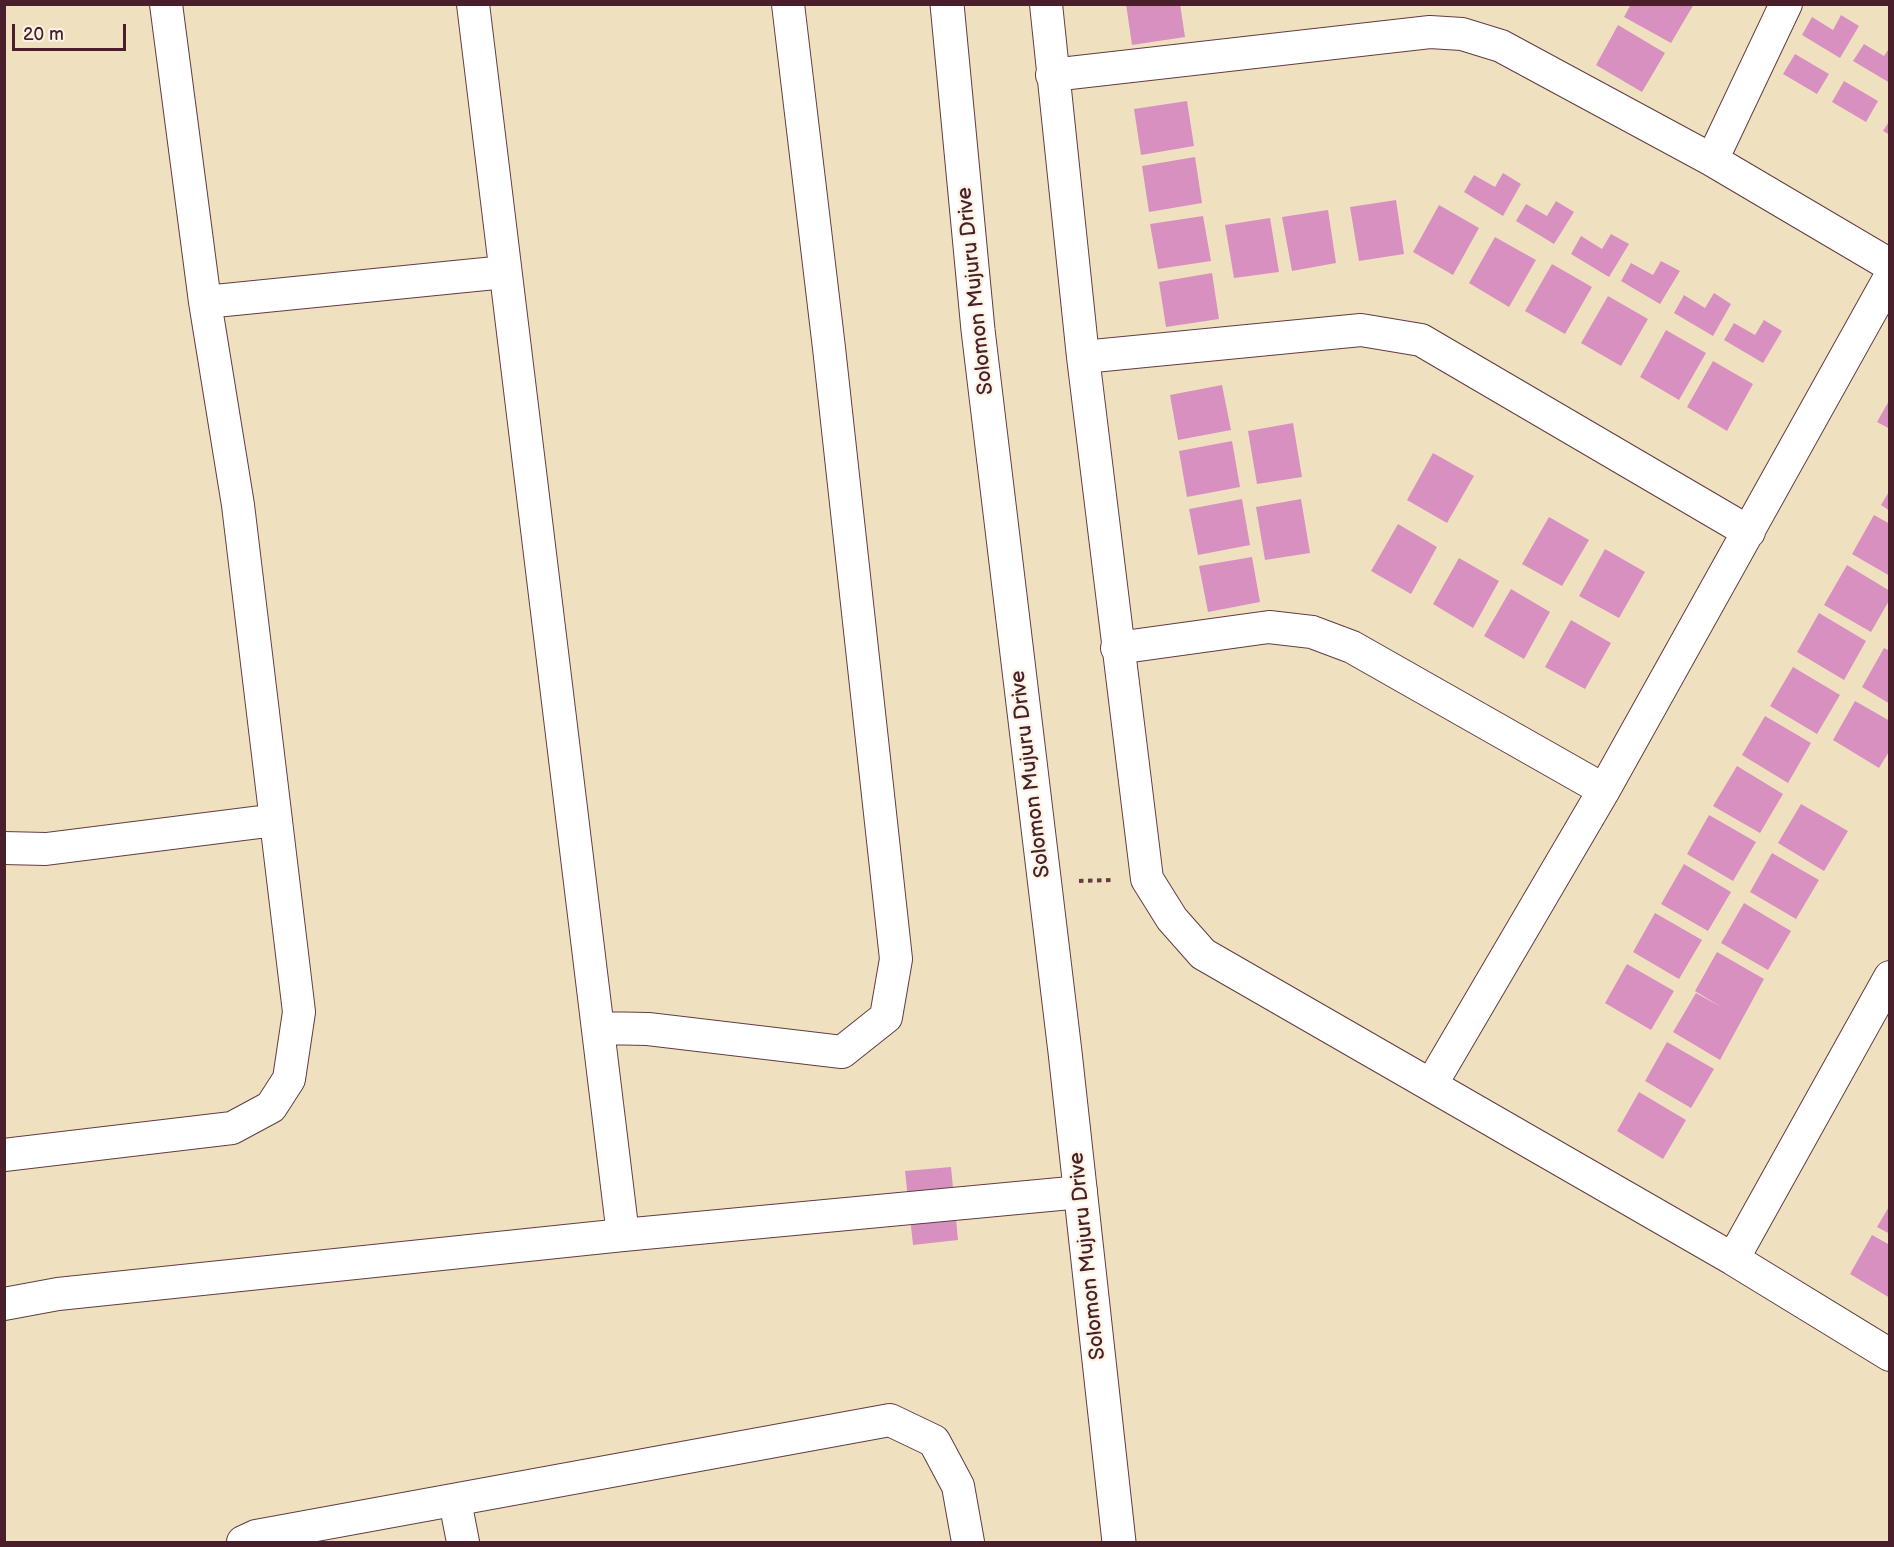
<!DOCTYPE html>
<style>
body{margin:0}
#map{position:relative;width:1894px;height:1547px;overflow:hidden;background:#efe1c0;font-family:"Balsamiq Sans",sans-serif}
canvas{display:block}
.frame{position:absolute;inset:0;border:6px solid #4a1f2b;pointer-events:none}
.scale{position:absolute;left:12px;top:24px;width:114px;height:27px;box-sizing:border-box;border:3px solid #4a1f2b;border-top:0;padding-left:8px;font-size:18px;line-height:21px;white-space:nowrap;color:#4a1f2b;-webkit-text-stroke:4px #fcf5e5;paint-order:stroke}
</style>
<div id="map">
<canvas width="1894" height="1547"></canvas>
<div class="frame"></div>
<div class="scale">20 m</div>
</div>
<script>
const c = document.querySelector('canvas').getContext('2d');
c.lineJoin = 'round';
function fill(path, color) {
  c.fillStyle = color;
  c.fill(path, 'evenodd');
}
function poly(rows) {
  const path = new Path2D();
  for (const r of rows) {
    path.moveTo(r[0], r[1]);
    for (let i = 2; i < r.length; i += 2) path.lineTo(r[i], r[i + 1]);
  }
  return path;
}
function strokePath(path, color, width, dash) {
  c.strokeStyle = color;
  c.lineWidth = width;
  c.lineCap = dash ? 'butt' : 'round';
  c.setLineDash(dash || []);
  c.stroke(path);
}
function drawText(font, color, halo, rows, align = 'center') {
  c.font = font + ' "Balsamiq Sans",sans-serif';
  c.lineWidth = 5;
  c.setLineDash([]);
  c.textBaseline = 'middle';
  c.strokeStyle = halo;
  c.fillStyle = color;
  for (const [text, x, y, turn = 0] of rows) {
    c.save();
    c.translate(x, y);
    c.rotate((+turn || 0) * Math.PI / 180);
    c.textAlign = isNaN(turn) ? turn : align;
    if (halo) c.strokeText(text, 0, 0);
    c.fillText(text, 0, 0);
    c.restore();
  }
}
fill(poly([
 [1126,4,1180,4,1185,37,1132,45],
 [1631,4,1694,4,1671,43,1624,17],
 [1841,15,1859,26,1840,58,1802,35,1812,17,1833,30],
 [1618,25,1665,53,1642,92,1596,65],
 [1864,44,1884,56,1890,47,1890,83,1853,61],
 [1795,54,1829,74,1817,94,1783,74],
 [1844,81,1878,101,1866,122,1832,102],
 [1187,101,1194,146,1141,155,1134,109],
 [1890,120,1890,135,1883,131],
 [1195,157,1202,203,1149,212,1142,166],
 [1503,173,1521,184,1503,216,1464,192,1474,175,1495,187],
 [1396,200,1404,254,1359,261,1350,207],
 [1556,201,1574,212,1554,244,1516,221,1526,204,1547,216],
 [1439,205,1479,228,1453,275,1413,252],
 [1328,210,1336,263,1292,271,1282,217],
 [1203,216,1211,261,1158,269,1150,224],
 [1270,218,1279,272,1234,278,1225,225],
 [1611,234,1629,244,1609,277,1571,254,1581,236,1602,249],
 [1495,237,1536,260,1509,307,1469,283],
 [1661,261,1680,271,1660,304,1621,281,1631,263,1653,275],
 [1552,264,1592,287,1565,334,1525,311],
 [1212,273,1219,319,1166,327,1159,282],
 [1714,293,1731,304,1713,336,1674,313,1684,295,1705,308],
 [1608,296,1648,319,1621,366,1581,343],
 [1764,320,1782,331,1763,363,1724,340,1734,323,1755,335],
 [1666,330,1706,353,1679,400,1640,377],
 [1713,361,1753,384,1727,431,1687,407],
 [1222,385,1231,430,1178,440,1170,395],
 [1890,399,1890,429,1877,422],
 [1293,423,1302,477,1257,484,1248,431],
 [1232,441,1240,487,1187,497,1179,451],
 [1433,453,1474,476,1447,523,1407,500],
 [1890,490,1890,511,1881,505],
 [1242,499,1250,545,1198,555,1189,509],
 [1301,499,1310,553,1265,560,1256,507],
 [1874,515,1890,524,1890,576,1852,554],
 [1549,517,1589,540,1562,586,1522,564],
 [1398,524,1437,547,1411,594,1371,571],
 [1605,549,1645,572,1619,618,1579,596],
 [1252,557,1260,602,1208,612,1199,566],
 [1459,558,1499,581,1473,628,1433,604],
 [1847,565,1890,591,1890,599,1871,632,1824,605],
 [1511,589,1550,612,1524,659,1484,636],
 [1819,613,1866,641,1844,680,1797,652],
 [1571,620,1611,643,1585,689,1545,667],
 [1884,648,1890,651,1890,704,1862,687],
 [1793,667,1840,695,1817,734,1770,706],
 [1855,701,1890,721,1890,750,1879,768,1833,740],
 [1765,716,1811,743,1788,783,1742,755],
 [1737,766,1783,794,1760,833,1713,806],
 [1801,804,1848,831,1824,871,1778,843],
 [1709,815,1756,842,1733,881,1687,854],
 [1772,853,1819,880,1796,919,1750,892],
 [1684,864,1731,892,1708,931,1661,904],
 [1744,903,1791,931,1768,970,1721,943],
 [1655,913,1702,940,1679,979,1633,952],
 [1717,952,1764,979,1720,1060,1673,1032,1696,993,1723,1008,1695,991],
 [1627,964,1674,991,1651,1030,1605,1003],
 [1667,1042,1714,1069,1691,1108,1645,1081],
 [1639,1092,1686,1120,1663,1159,1617,1131],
 [951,1167,958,1240,913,1245,905,1171],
 [1890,1205,1890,1234,1877,1227],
 [1872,1235,1890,1245,1890,1298,1850,1274]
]), '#d890c1');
const minor = poly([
 [473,4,623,1235],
 [1046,4,1083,357,1147,879,1172,919,1203,954,1733,1259,1890,1355],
 [1052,75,1430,32,1462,34,1501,46,1712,160,1890,265],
 [1712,160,1786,4],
 [205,302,505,272],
 [1083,357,1361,330,1421,340,1749,532],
 [1117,648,1269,627,1312,632,1352,647,1604,790],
 [4,848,46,849,276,820],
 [599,1028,648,1029,842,1052,886,1017,896,959,829,348,788,4],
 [1431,1085,1604,790,1890,277],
 [4,1155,232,1128,271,1107,289,1079,299,1012,238,505,205,302,166,4],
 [1733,1259,1890,977],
 [4,1304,58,1294,623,1235,1081,1192],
 [455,1501,463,1542],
 [243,1542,256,1536,890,1420,934,1441,958,1486,968,1542]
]);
const tertiary = poly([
 [947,4,978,330,1065,1052,1119,1542]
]);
strokePath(minor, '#633c41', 34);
strokePath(tertiary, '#633c41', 35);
strokePath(poly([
 [1079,881,1111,880]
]), '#633c41', 4, [4.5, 4.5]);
strokePath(minor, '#fff', 32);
strokePath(tertiary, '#fff', 33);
drawText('21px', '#4a1f2b', '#fcf5e5', [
 ["Solomon Mujuru Drive",976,291,-96],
 ["Solomon Mujuru Drive",1031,774,-97],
 ["Solomon Mujuru Drive",1088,1256,-96]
]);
</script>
